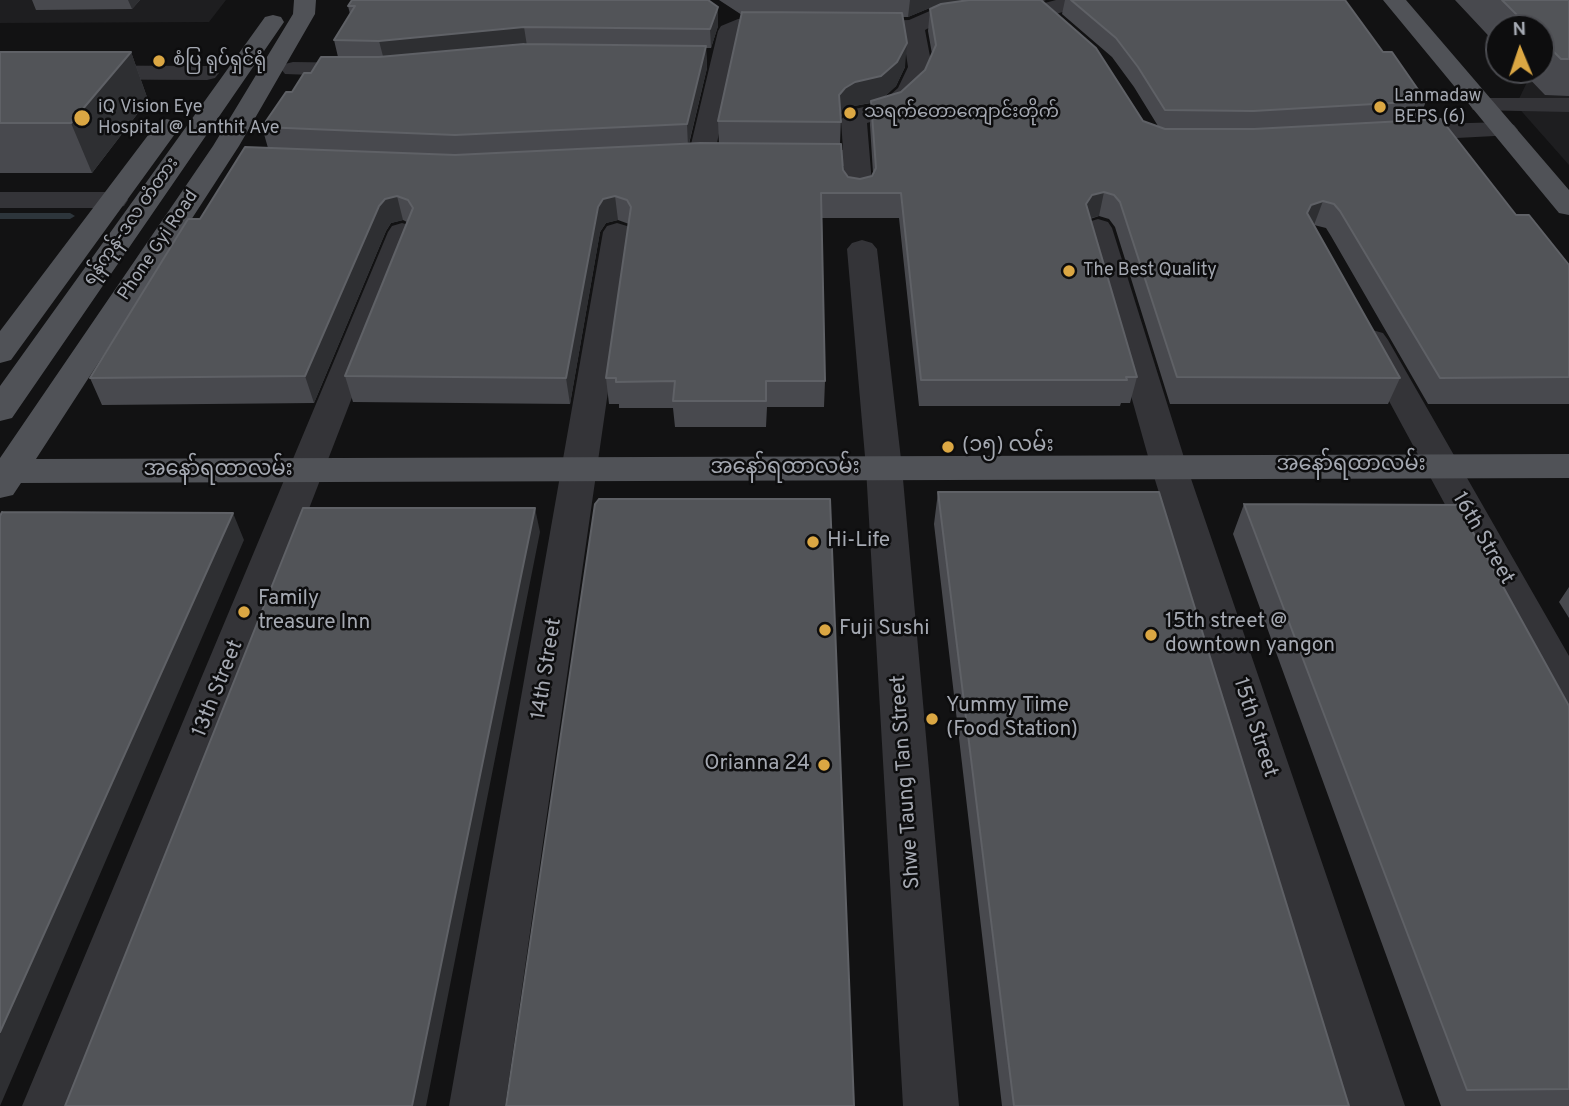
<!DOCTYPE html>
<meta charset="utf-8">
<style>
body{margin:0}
#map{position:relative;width:1569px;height:1106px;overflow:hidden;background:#121213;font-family:Overpass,sans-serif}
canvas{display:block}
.north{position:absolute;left:1485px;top:14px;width:70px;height:70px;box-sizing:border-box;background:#0d0d0e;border:2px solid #4a4b50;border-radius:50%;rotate:358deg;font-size:19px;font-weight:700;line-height:28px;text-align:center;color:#a5a9b2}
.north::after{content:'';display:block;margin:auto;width:24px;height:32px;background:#dba743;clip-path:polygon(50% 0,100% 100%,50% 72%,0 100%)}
</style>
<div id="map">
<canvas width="1569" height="1106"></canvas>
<div class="north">N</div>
</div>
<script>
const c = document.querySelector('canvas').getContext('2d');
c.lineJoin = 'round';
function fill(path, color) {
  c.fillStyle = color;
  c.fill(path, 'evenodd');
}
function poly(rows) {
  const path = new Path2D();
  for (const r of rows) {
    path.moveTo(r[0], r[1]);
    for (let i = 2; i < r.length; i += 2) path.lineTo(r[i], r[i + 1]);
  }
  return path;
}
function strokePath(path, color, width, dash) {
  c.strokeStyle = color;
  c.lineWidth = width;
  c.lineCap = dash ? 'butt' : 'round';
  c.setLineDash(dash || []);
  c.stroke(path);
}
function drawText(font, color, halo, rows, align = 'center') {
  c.font = font + ' Overpass,"Noto Sans Myanmar",sans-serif';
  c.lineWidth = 5;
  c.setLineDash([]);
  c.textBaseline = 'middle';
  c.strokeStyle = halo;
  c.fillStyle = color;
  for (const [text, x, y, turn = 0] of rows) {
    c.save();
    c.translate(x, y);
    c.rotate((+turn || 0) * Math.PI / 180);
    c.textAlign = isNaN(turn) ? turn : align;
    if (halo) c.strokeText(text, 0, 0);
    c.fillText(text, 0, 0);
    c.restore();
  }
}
fill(poly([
 [0,0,226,0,209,22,0,23],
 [1455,0,1569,0,1569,165,1516,105,1529,78,1521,70,1541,70,1541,28,1499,28]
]), '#1e1e20');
fill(poly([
 [0,213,70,213,75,216,70,219,0,219,0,213]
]), '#2d353b');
fill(poly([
 [1056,0,1090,0,1087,5,1042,18,991,16,938,23,925,30,932,67,921,91,898,114,867,123,872,183,868,189,858,191,848,189,844,183,844,166,791,166,782,164,778,158,782,152,791,150,843,150,841,120,845,115,855,109,881,103,898,88,908,67,903,34,853,34,845,32,842,27,845,22,909,20,932,10,991,2,1041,4,1056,0],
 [738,19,793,19,801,21,804,26,801,31,793,33,740,34,714,157,710,163,701,165,692,163,688,157,718,31,721,26,738,19],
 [293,62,367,63,375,65,379,70,375,75,367,77,285,74,281,69,285,64,293,62],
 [0,65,207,66,215,68,219,73,215,78,207,80,0,79,0,65],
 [1482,98,1569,98,1569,112,1473,110,1470,105,1473,100,1482,98],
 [1505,122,1514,125,1518,130,1514,135,1399,141,1390,138,1386,133,1390,128,1399,125,1505,122],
 [0,192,114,192,124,194,128,200,124,206,114,208,0,208,0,192],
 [1098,219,1108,222,1112,228,1187,467,1405,1106,1349,1106,1151,467,1084,228,1088,222,1098,219],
 [402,223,412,226,416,232,78,1106,22,1106,388,232,392,226,402,223],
 [617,223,627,226,631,232,505,1106,449,1106,603,232,607,226,617,223],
 [862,240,872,243,877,249,902,468,959,1106,903,1106,866,468,847,249,852,243,862,240],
 [1372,330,1383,333,1388,340,1569,656,1569,711,1554,706,1356,340,1361,333,1372,330]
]), '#343438');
fill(poly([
 [294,0,316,0,315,14,239,146,36,459,1569,454,1569,478,21,483,13,495,0,498,0,458,213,146,293,14,294,0],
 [1383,0,1406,0,1569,190,1569,215,1559,213,1383,0],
 [273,15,281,17,284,22,12,418,0,421,0,386,265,17,273,15],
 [167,119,176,122,180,127,11,360,0,363,0,331,158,122,167,119]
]), '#505257');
fill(poly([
 [32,0,140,0,132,9,36,10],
 [719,0,1046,0,1042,1,1143,121,1158,126,1134,87,1112,57,1062,14,1065,0,1345,0,1383,52,1426,101,1419,120,1569,265,1569,404,1428,404,1331,236,1326,228,1314,225,1400,378,1388,404,1170,404,1115,227,1109,219,1099,216,1090,219,1137,377,1130,403,1121,403,1120,406,919,406,899,218,822,218,825,381,824,407,767,407,766,427,675,427,673,408,619,408,619,404,609,404,606,378,629,224,618,220,606,223,600,232,570,404,353,402,345,376,407,222,403,220,391,223,386,231,314,403,102,405,90,378,200,219,268,148,262,127,292,92,311,73,338,57,334,40,350,14,348,6,718,26,711,48,706,48,707,68,689,144,719,144,718,121,742,15],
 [932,7,934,7,930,9,928,31,932,54,925,70,901,92,883,98,896,86,905,67,903,17,908,17],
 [871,103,870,125,873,173,872,176,860,179,848,177,843,170,840,144,841,117,844,113,854,106],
 [1455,0,1569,0,1569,96,1545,95,1521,70,1541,70,1541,28,1499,28,1499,47],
 [0,52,131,52,148,100,92,173,0,173],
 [938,492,1349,1106,1002,1106,934,524],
 [1244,504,1569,706,1569,1106,1441,1106,1233,534],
 [1569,587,1569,618,1559,602]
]), '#48494e');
fill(poly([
 [128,0,140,0,132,9],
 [910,0,986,0,932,7,908,17],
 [718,7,718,26,711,48,710,29],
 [524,27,527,46,384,60,379,41],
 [907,43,905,67,896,86,880,101,854,106,844,113,838,120,839,95,845,88,855,82],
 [706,46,707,68,688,147,687,124],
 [131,52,148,100,92,173,71,123],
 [1104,192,1099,216,1087,219,1086,204,1092,195],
 [397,196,403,220,391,223,386,231,314,403,305,376,379,206,385,199],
 [615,196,618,220,606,223,600,232,570,404,566,378,598,207,603,199],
 [1323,201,1314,225,1307,213,1311,205],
 [535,508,540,532,426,1106,412,1106],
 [233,513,244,540,0,1106,0,1032]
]), '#2e2f32');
const building = poly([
 [352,0,708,0,718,7,710,29,524,27,379,41,334,40,355,6,348,6,352,0],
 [969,0,1041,0,1096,48,1143,121,1165,129,1254,129,1441,119,1516,215,1529,215,1569,265,1569,377,1440,378,1340,211,1334,204,1323,201,1311,205,1307,213,1400,378,1177,377,1120,202,1114,195,1104,192,1092,195,1086,204,1137,377,1126,377,1127,380,921,380,901,193,821,193,825,381,766,381,766,401,673,401,675,381,616,382,616,378,606,378,631,207,627,200,615,196,603,199,598,207,566,378,345,376,413,208,408,200,397,196,385,199,379,206,305,376,90,378,188,219,200,219,245,147,455,155,700,143,841,144,843,170,848,177,860,179,872,176,876,168,871,101,901,92,925,70,936,45,930,9,941,4,969,0],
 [1071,0,1345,0,1383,52,1392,52,1426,101,1253,111,1165,110,1138,67,1116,38,1071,0],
 [1502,0,1569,0,1569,59,1561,59,1541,39,1541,28,1530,28,1502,0],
 [742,12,902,13,907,43,897,62,881,76,855,82,845,88,839,95,841,122,718,121,742,12],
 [524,44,706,46,687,124,455,135,262,127,286,92,292,92,304,73,311,73,321,57,379,57,524,44],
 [0,52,131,52,71,123,0,123,0,52],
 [938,492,1159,492,1349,1106,1014,1106,938,492],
 [599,499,830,499,854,1106,506,1106,595,504,599,499],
 [1244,504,1458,505,1569,706,1569,1089,1467,1090,1244,504],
 [303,508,535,508,412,1106,65,1106,303,508],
 [2,512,233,513,0,1032,0,516,2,512]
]);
fill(building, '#525458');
strokePath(building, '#5f6166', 2);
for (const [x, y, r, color] of [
 [159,61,7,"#dba743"],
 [1380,107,7,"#dba743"],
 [850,113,7,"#dba743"],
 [82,118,9,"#dba743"],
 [1069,271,7,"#dba743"],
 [948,447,7,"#dba743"],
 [813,542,7,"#dba743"],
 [244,612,7,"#dba743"],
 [825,630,7,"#dba743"],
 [1151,635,7,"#dba743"],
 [932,719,7,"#dba743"],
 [824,765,7,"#dba743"]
]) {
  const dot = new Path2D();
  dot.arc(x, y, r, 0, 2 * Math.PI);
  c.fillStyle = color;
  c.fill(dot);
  strokePath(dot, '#0d0d0e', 2.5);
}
drawText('18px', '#a5a9b2', '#0d0d0e', [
 ["စံပြ ရုပ်ရှင်ရုံ",173,61],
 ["Lanmadaw",1394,97],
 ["BEPS (6)",1394,118],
 ["iQ Vision Eye",98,108],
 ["Hospital @ Lanthit Ave",98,129],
 ["သရက်တောကျောင်းတိုက်",864,113],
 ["The Best Quality",1083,271]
], 'left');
drawText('18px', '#a5a9b2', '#0d0d0e', [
 ["ရန်ကုန်-ဒလ တံတား",132,222,-55],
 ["Phone Gyi Road",159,246,-56]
]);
drawText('21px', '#a5a9b2', '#0d0d0e', [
 ["(၁၅) လမ်း",962,447],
 ["Hi-Life",827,542],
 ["Family",258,600],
 ["treasure Inn",258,624],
 ["15th street @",1165,623],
 ["downtown yangon",1165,647],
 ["Fuji Sushi",839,630],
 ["Yummy Time",946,707],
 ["(Food Station)",946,731],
 ["Orianna 24",810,765,"right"]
], 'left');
drawText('21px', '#a5a9b2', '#0d0d0e', [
 ["အနော်ရထာလမ်း",1351,466],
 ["အနော်ရထာလမ်း",785,469],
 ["အနော်ရထာလမ်း",218,471],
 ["16th Street",1482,539,60],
 ["14th Street",548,669,-81],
 ["13th Street",219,689,-68],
 ["15th Street",1254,728,72],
 ["Shwe Taung Tan Street",907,782,-94]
]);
</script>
